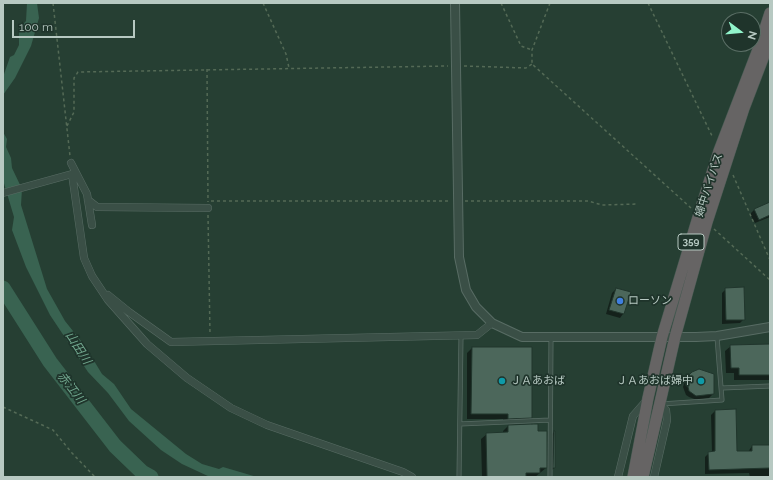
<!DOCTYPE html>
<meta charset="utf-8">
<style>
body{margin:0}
#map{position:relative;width:773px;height:480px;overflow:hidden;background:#263f33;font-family:Raleway,sans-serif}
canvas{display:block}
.frame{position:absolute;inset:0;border:4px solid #b7c9c2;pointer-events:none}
.north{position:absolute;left:721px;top:12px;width:40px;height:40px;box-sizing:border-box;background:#1f342b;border:1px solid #5c7067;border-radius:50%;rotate:106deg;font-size:11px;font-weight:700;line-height:16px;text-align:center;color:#b7c9c2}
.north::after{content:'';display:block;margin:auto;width:14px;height:18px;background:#91f4cb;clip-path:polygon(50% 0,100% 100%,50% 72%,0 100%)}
.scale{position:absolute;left:12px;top:20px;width:123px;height:18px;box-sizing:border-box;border:2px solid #b7c9c2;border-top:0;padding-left:5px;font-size:12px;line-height:14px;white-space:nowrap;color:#b7c9c2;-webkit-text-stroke:3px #1f342b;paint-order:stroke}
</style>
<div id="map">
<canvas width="773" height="480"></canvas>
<div class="frame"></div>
<div class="north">N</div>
<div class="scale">100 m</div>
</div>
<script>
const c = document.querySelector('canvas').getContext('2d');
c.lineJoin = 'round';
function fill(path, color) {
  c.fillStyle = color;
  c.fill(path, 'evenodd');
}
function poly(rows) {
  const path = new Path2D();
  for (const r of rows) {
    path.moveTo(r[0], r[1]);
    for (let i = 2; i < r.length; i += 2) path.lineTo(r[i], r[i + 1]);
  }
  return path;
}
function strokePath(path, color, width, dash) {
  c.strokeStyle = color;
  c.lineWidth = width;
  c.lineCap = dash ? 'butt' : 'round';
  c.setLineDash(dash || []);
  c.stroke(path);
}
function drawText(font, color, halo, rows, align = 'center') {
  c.font = font + ' Raleway,"Noto Sans JP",sans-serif';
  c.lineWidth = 3.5;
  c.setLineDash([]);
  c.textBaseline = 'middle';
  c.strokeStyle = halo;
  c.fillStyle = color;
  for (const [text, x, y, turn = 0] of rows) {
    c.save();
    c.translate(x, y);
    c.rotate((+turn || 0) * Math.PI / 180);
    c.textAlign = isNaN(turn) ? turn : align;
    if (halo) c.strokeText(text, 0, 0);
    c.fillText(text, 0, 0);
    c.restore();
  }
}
fill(poly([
 [27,3,37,3,39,18,31,46,15,78,3,95,3,77,10,57,14,55,19,45,19,29,26,21],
 [3,132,7,139,6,147,11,158,12,168,22,189,21,205,47,289,65,321,85,346,102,374,114,384,131,409,186,454,202,464,219,469,223,467,257,477,210,477,182,464,161,450,129,421,108,393,88,372,50,315,26,267,12,230,14,217,3,180]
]), '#396351');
fill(poly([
 [770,203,770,217,755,223,750,214,754,210],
 [616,289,623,314,620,318,606,314,612,293],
 [726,289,744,319,740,323,722,324,722,293],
 [770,345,770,380,734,380,734,373,726,373,725,351,731,346],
 [472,348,531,417,526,422,503,424,503,419,467,419,467,353],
 [692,373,713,394,709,398,697,400,689,397,686,395,683,387,685,380],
 [715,411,736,452,748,452,752,446,770,446,770,477,750,477,749,473,705,474,705,457,709,453,712,453,711,415],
 [508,426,537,432,546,468,535,477,482,477,481,439,487,434,503,434,503,431],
 [554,432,554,468,549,473,549,437]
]), '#0007');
strokePath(poly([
 [3,288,50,362,115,446,142,472,151,477]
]), '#396351', 15);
const building = poly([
 [770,202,770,215,759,220,754,209,770,202],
 [744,287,745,320,726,320,725,288,744,287],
 [616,288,631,292,624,314,609,310,616,288],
 [770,344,770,375,739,375,739,368,731,368,730,345,770,344],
 [472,347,532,347,532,418,508,419,508,414,471,414,472,347],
 [699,369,714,374,714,394,696,396,689,391,687,383,689,375,692,372,699,369],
 [736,409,737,451,752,451,752,445,770,445,770,468,709,470,708,452,715,451,715,410,736,409],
 [532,424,538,424,538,431,547,431,547,468,540,468,540,473,526,473,526,477,487,477,486,433,508,432,508,425,532,424],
 [554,431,555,431,555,468,553,468,554,431]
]);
fill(building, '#4c675b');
strokePath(building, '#21362d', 1);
const service = poly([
 [722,388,770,386],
 [661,404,722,400,717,337],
 [460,424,550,420],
 [459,477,461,336],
 [550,477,551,338]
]);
const minor = poly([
 [71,163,87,194,92,225],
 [3,193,72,174,84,258,92,276,108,300,147,344,187,378,231,408,267,425,403,472,412,477],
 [88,200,97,207,208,208],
 [108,295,129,312,171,342,477,335,492,323],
 [618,477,633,416,646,401],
 [654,477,667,420,666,410,660,404]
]);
const tertiary = poly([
 [455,3,459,257,466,290,476,307,492,323,522,337,696,337,717,336,770,327]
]);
const trunk = poly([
 [633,477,648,398,662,337,699,214,719,151,759,47,770,13],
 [643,477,675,337,707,222,744,108,770,40]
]);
strokePath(service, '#586c64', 5);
strokePath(minor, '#586c64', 8);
strokePath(tertiary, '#586c64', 10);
strokePath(trunk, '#455951', 12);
strokePath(poly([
 [53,3,70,156],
 [263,3,286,54,289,68],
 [501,3,521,46,532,50],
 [550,3,532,50,532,64,691,208],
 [648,3,713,138],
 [464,66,526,68,532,64],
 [207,69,208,202],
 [67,126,74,112,74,78,78,72,448,66],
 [733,175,770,260],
 [211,201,451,201],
 [465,201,588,201,602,205,638,204],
 [208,215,210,334],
 [714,229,770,280],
 [3,407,53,430,72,453,95,477]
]), '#546a56', 1.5, [3, 3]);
strokePath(service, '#3a4f46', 3.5);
strokePath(minor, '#3a4f46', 7);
strokePath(tertiary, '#3a4f46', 8);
strokePath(trunk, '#666464', 11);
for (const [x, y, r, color] of [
 [620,301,4,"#3f7fe0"],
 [502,381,4,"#0f9aa8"],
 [701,381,4,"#0f9aa8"]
]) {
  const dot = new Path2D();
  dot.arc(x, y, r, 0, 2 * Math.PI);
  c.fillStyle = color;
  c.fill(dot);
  strokePath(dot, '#1f342b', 1.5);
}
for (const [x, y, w] of [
 [691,242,26]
]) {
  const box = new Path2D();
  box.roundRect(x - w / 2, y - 8, w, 16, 3);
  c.fillStyle = '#1f342b';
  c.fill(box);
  strokePath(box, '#b7c9c2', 1);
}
drawText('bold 10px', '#b7c9c2', null, [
 ["359",691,242]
]);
drawText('11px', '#b7c9c2', '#1f342b', [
 ["婦中バイパス",709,185,-72]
]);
drawText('11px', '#b7c9c2', '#1f342b', [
 ["ローソン",628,301],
 ["ＪＡあおば",510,381],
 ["ＪＡあおば婦中",693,381,"right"]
], 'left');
drawText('italic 12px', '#71a78e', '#1f342b', [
 ["山田川",78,348,57],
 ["赤江川",71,388,52]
]);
</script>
